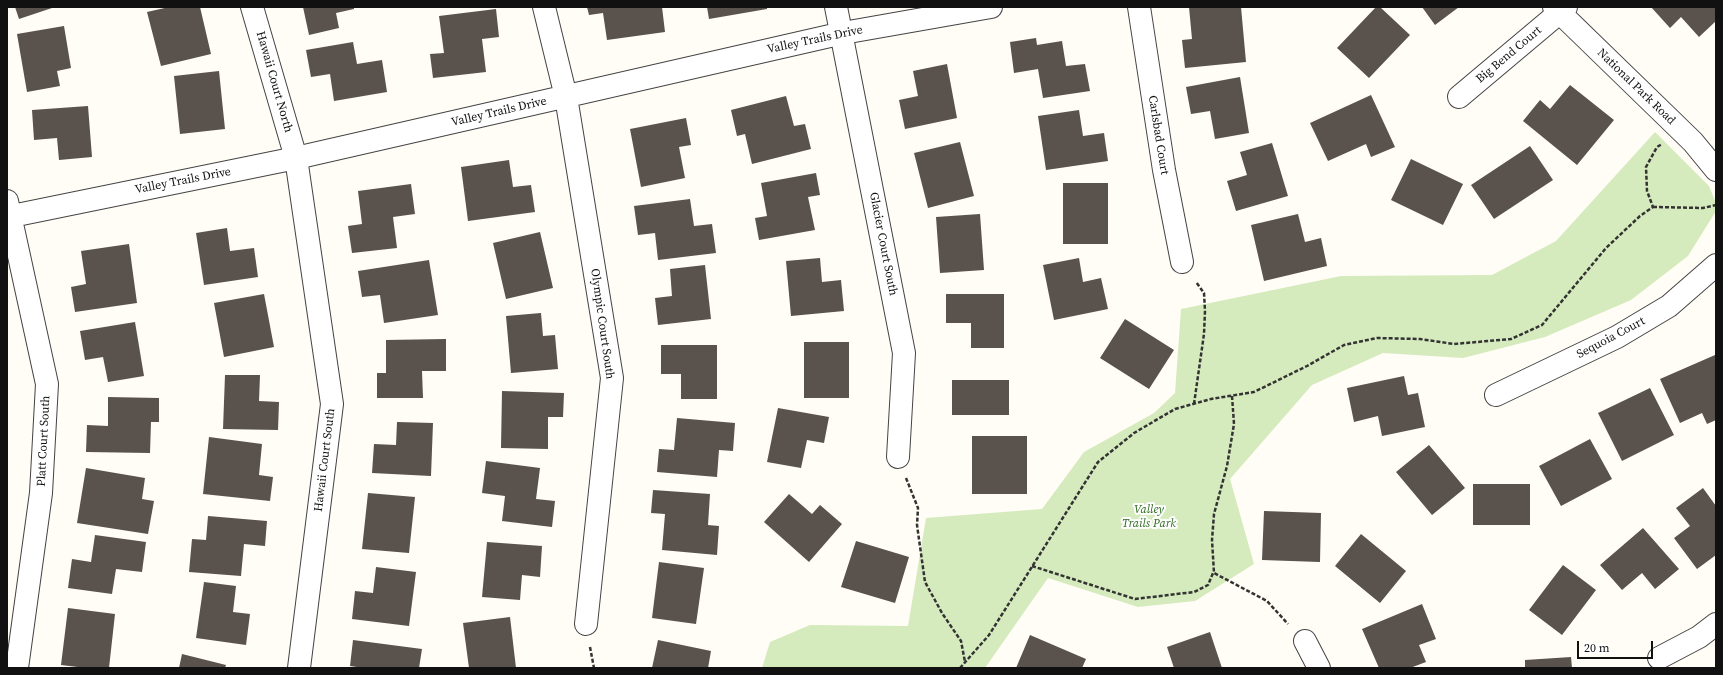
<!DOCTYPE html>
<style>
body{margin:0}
#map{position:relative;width:1723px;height:675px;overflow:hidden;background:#fffdf5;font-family:"Source Serif 4",serif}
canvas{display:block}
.frame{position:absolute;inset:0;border:8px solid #111;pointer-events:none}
.scale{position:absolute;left:1577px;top:641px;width:76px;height:18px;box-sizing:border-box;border:2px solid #111;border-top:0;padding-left:5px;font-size:12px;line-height:14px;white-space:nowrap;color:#111;-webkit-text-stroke:3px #fff;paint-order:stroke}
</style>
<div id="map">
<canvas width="1723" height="675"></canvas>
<div class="frame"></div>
<div class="scale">20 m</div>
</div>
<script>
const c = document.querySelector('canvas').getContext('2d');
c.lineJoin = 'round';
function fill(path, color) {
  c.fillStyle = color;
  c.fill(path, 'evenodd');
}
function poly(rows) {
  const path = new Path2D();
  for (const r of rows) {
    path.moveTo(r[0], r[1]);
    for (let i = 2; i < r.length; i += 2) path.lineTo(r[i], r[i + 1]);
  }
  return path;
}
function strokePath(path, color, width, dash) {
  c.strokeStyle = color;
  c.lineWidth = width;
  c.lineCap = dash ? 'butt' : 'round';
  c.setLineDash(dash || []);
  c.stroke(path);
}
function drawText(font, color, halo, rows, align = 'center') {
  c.font = font + ' "Source Serif 4",serif';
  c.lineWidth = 4;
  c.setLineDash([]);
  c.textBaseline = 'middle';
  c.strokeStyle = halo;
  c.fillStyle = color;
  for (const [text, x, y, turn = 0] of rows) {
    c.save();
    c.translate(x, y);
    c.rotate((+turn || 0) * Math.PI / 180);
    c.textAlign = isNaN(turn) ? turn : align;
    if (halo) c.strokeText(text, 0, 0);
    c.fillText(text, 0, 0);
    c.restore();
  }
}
fill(poly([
 [1655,132,1709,186,1716,203,1716,211,1688,256,1631,300,1545,337,1463,358,1383,353,1312,385,1230,479,1254,564,1195,601,1138,607,1048,578,985,668,762,668,770,642,810,625,908,626,926,518,1042,509,1084,452,1154,413,1175,393,1181,309,1341,276,1492,275,1556,241]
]), '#d5ebbd');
fill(poly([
 [15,7,55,7,19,19],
 [169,7,200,7,211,54,161,66,147,12],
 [303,7,354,7,354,9,336,13,339,28,309,35],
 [587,7,662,7,665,32,607,40,603,13,589,15],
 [707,7,767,7,767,9,709,19],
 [1189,7,1241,7,1246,62,1185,68,1182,40,1192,39],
 [1376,7,1380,7,1410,35,1369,78,1337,48],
 [1422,7,1459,7,1435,25],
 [1651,7,1716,7,1716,21,1699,37,1681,17,1670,28],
 [496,9,499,37,482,39,486,72,433,78,430,54,444,53,439,16],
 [64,26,71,68,57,71,60,86,27,92,17,34],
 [1036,38,1037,45,1062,41,1066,66,1085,64,1090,91,1043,98,1038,69,1014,73,1010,42],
 [353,42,357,64,382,60,387,92,334,101,330,74,311,77,306,50],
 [947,64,957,118,905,129,899,100,918,96,913,71],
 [219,71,225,129,180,134,174,76],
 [1240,77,1249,133,1215,139,1210,111,1191,114,1186,87],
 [1570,85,1614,120,1577,165,1523,121,1540,100,1550,109],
 [1371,95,1395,147,1371,157,1366,144,1328,161,1310,123],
 [786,96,794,126,805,124,811,149,752,164,745,134,737,136,731,110],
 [88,106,92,157,59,160,57,138,34,140,32,110],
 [1079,110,1083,136,1104,133,1108,161,1046,170,1038,116],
 [686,118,691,145,679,147,685,178,641,187,630,129],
 [960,142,974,196,928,208,914,153],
 [1272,143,1288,196,1236,211,1227,181,1247,175,1240,152],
 [1530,146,1553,180,1494,219,1471,185],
 [1411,159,1463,184,1443,225,1391,200],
 [509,160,513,187,531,185,535,212,468,221,461,167],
 [816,173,820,195,808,197,815,230,759,240,755,218,767,216,761,183],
 [1063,183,1108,183,1108,244,1063,244],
 [411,184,415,214,393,217,397,248,352,253,348,226,362,224,358,191],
 [690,199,694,226,712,224,716,253,658,260,655,233,638,235,634,206],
 [980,214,984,270,940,273,936,217],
 [1298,214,1305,242,1321,238,1327,266,1264,281,1251,225],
 [227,228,230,251,254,248,258,277,204,285,196,233],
 [540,232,553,288,506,299,493,243],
 [129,244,137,303,75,312,71,287,86,284,81,251],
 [820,258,822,282,841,280,844,311,791,316,786,261],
 [1079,258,1083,282,1101,278,1108,309,1054,320,1043,265],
 [429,260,438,315,384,323,380,295,362,297,358,271],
 [705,265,711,319,658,325,655,298,672,296,670,269],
 [264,294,274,347,224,357,214,303],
 [946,294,1004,294,1004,348,971,348,971,323,946,323],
 [541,313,543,336,555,335,558,369,511,373,506,316],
 [1125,319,1174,350,1149,389,1100,358],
 [135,322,144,376,108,382,103,357,85,360,80,331],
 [446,339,446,371,422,371,423,398,377,398,377,373,386,373,386,340],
 [804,342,849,342,849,398,804,398],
 [661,345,717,345,717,399,681,399,681,374,661,374],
 [1715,355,1716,420,1707,424,1702,413,1680,423,1660,379],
 [225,375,260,375,259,401,279,402,278,430,223,429],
 [1404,376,1408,395,1418,393,1425,427,1382,436,1378,416,1354,422,1347,388],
 [952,380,1009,380,1009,415,952,415],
 [1650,388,1674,435,1622,461,1598,413],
 [502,391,564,393,563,417,548,417,548,449,501,448],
 [108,397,159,398,159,422,151,422,150,453,86,452,87,425,108,426],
 [778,408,829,417,824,443,807,440,801,468,767,462],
 [677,418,735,423,733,451,719,450,717,477,657,472,659,449,674,450],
 [397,422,433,423,431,476,372,473,374,444,396,445],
 [972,436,1027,436,1027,494,972,494],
 [209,437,262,444,259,475,273,477,270,501,203,494],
 [1590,439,1612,479,1561,506,1539,466],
 [1429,445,1465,488,1432,515,1396,472],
 [486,461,540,468,536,499,555,501,552,527,502,521,505,496,482,493],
 [86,468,145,478,142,499,154,501,148,534,77,523],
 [1473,484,1530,484,1530,525,1473,525],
 [1703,488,1716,506,1716,555,1697,569,1674,538,1690,526,1676,508],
 [653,490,710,494,708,525,719,526,717,555,662,550,665,514,651,513],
 [368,493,415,497,409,553,362,549],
 [789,494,812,514,820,505,842,524,809,562,764,522],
 [1264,511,1321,513,1320,562,1262,560],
 [208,516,267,521,265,546,244,544,241,576,189,572,192,539,206,540],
 [1643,528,1679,569,1655,589,1642,573,1622,590,1600,565],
 [1361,534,1406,571,1380,603,1335,566],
 [95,535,146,542,142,572,116,569,112,594,68,588,72,559,91,562],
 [856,541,909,557,895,603,841,587],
 [487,542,542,546,540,577,522,575,520,600,482,597],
 [659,562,704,568,696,624,652,618],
 [1563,565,1596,590,1562,635,1529,610],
 [376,567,416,572,409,626,352,619,355,591,373,593],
 [204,582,236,586,233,612,250,614,246,645,196,638],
 [1422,604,1436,639,1419,645,1426,662,1410,668,1379,668,1362,629],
 [68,608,115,614,109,668,86,668,61,665],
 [510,617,516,668,469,668,463,623],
 [1210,632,1222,668,1174,668,1167,647],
 [1030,635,1086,659,1082,668,1016,668],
 [353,640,422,649,419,668,364,668,350,666],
 [658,640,711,651,708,668,652,668],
 [182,654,226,665,225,668,179,668],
 [1571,657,1572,668,1525,668,1525,660]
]), '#5a524d');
const minor = poly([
 [252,7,296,158,332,404,299,668],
 [544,7,566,97,612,378,586,624],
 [836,7,904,353,898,457],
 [1139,7,1164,170,1182,262],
 [1554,7,1693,142,1716,170],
 [1459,97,1566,7],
 [7,201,47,384,41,493,17,668],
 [7,217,296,158,843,33,991,7],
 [1496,395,1617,337,1669,306,1716,265],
 [1305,641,1319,668],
 [1659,658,1699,637,1716,624]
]);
strokePath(minor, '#444', 24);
strokePath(poly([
 [1653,207,1703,208,1716,205],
 [1232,396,1234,424,1227,466,1214,514,1212,540,1214,573,1267,601,1288,624],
 [1194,404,1204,334,1205,311,1204,293,1196,282],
 [906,478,918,508,917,525,925,582,942,613,961,641,965,662],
 [1032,566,1135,599,1194,592,1208,585,1213,573],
 [590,647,594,668],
 [960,668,989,635,1098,462,1134,433,1175,409,1211,399,1254,392,1307,366,1344,345,1377,338,1420,339,1454,344,1511,339,1542,325,1606,248,1640,216,1653,207,1647,191,1646,167,1657,147,1662,144]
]), '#333', 2.5, [4, 2]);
strokePath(minor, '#fff', 22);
drawText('12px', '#111', '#fff', [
 ["Valley Trails Drive",815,40,-12],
 ["Big Bend Court",1509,55,-40],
 ["Hawaii Court North",274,82,74],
 ["National Park Road",1636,87,44],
 ["Valley Trails Drive",499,112,-13],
 ["Carlsbad Court",1158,135,81],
 ["Valley Trails Drive",183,181,-11],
 ["Glacier Court South",883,244,79],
 ["Olympic Court South",602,324,82],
 ["Sequoia Court",1611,338,-28],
 ["Platt Court South",44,441,-87],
 ["Hawaii Court South",325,460,-83]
]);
drawText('italic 12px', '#2f6b1f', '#fff', [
 ["Valley",1149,510],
 ["Trails Park",1149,524]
]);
</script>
